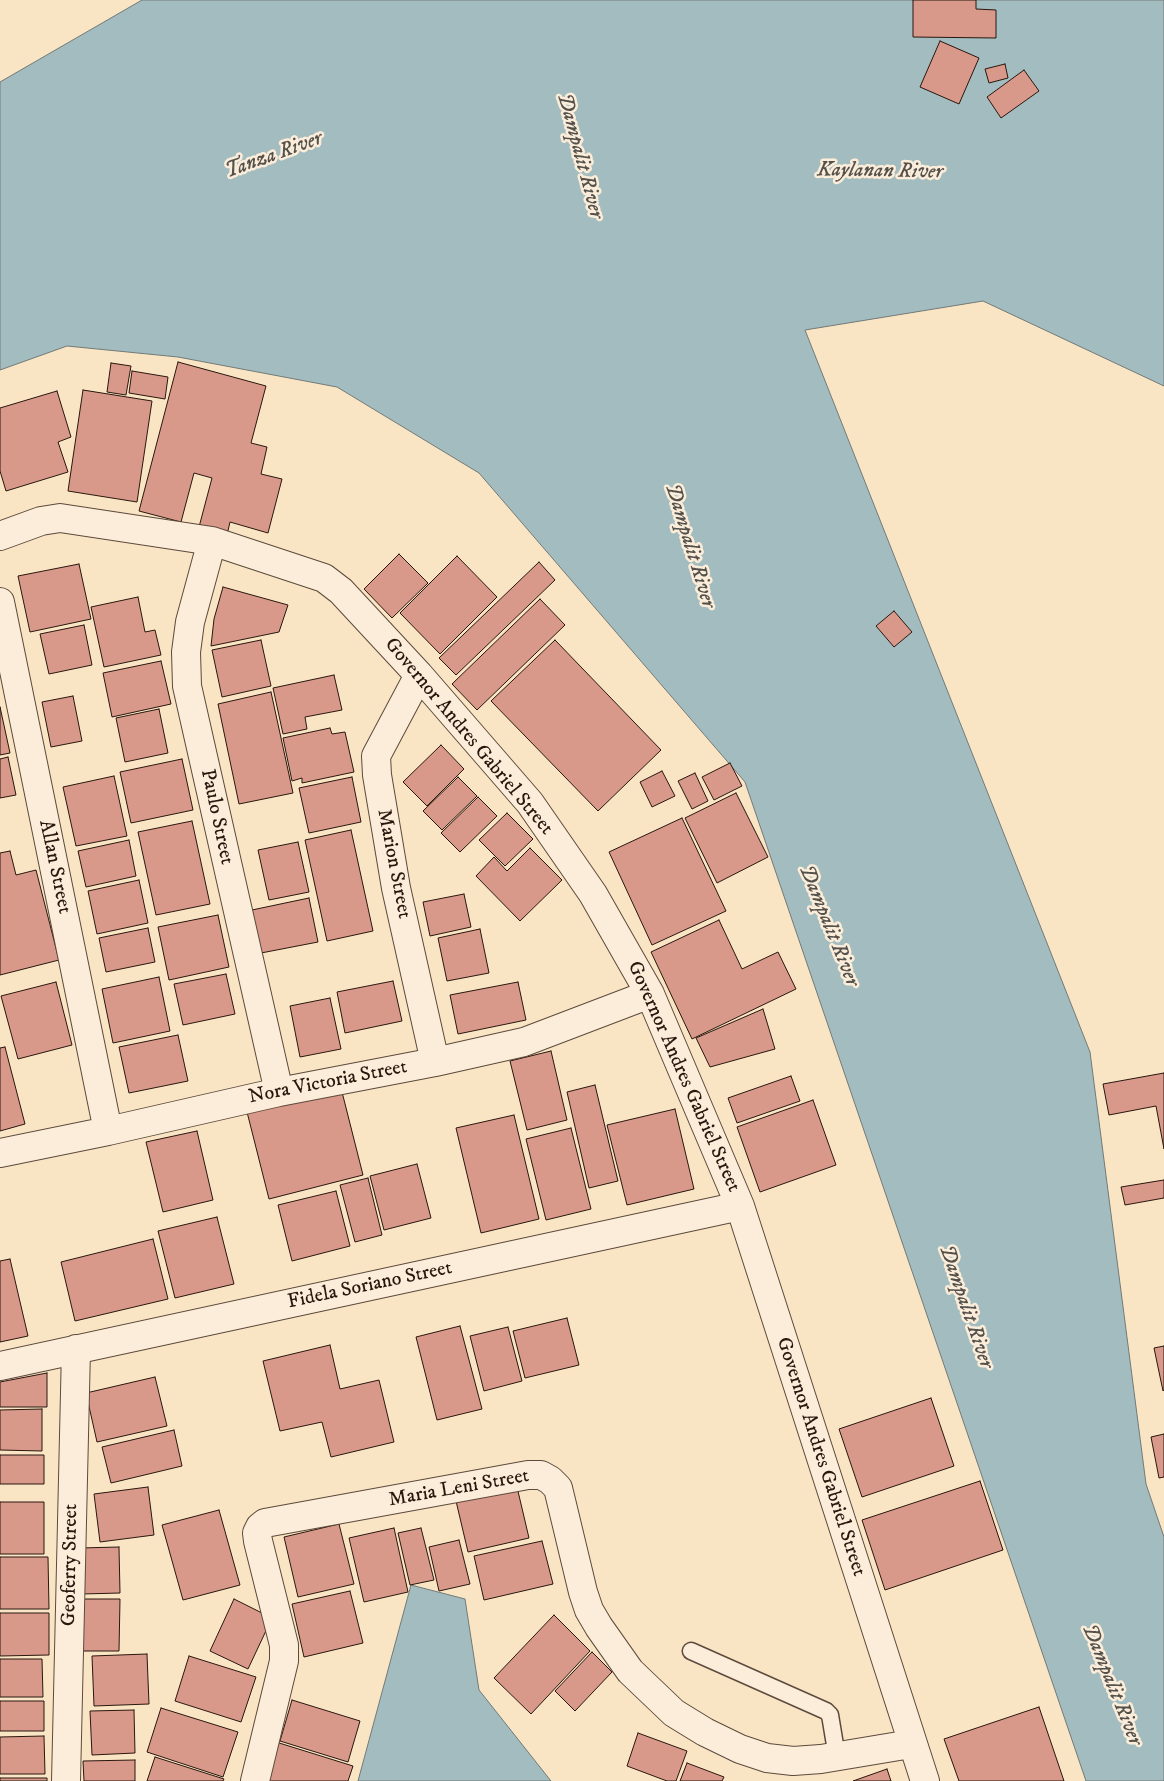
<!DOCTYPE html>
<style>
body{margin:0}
canvas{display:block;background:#f9e4c4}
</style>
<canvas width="1164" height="1781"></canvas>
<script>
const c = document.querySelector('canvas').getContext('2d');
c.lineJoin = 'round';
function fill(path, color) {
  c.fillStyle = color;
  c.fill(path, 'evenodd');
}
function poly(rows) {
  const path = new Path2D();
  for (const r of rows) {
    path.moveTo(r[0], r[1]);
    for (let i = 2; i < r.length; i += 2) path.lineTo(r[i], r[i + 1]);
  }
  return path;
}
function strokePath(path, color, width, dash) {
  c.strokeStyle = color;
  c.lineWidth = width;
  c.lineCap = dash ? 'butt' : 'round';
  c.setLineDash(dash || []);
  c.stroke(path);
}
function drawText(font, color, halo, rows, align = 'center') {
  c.font = font + ' "IM FELL DW Pica",serif';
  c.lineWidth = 5;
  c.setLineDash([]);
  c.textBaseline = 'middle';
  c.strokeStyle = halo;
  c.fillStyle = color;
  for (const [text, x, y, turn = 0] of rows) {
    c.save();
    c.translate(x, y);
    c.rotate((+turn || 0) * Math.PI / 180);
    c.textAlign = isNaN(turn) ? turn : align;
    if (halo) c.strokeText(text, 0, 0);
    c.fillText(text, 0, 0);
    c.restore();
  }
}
const water = poly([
 [142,0,1164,0,1164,386,983,301,805,330,1090,1052,1146,1484,1164,1537,1164,1781,1086,1781,745,782,479,473,337,387,178,357,67,346,0,370,0,82,142,0],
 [411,1585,465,1599,479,1690,551,1781,358,1781,411,1585]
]);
fill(water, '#a3bcbf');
strokePath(water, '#727a78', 1);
const building = poly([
 [913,0,976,0,976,9,996,10,996,38,913,37,913,0],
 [940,41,979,58,959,104,920,87,940,41],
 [1005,64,1008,78,989,83,985,69,1005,64],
 [1024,70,1039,91,1001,118,987,97,1024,70],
 [178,362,266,386,251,443,267,447,261,474,282,479,268,533,230,522,227,535,199,527,212,478,194,473,181,522,139,511,178,362],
 [111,363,131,366,126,395,107,392,111,363],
 [132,371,168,377,165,399,129,393,132,371],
 [83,390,152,401,137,502,68,491,83,390],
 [57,391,71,437,58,442,68,472,6,491,0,471,0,408,57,391],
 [399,554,428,583,392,618,364,589,399,554],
 [457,556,497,597,440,654,400,613,457,556],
 [539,562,555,580,456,675,439,658,539,562],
 [79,564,91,619,30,632,18,576,79,564],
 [223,587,288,605,279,632,211,646,214,619,223,587],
 [138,597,145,632,155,630,161,655,104,667,91,607,138,597],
 [540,599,565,625,477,710,452,684,540,599],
 [894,611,912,632,894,647,876,626,894,611],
 [84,625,92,665,49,674,40,634,84,625],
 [261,640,271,686,222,697,212,650,261,640],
 [555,640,661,750,598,811,491,701,555,640],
 [161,661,171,704,112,717,103,673,161,661],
 [334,675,342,710,305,717,307,729,283,734,273,688,334,675],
 [271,692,293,793,239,804,218,704,271,692],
 [73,696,82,741,51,747,42,702,73,696],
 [0,707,10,753,0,755,0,707],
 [159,709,168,753,125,762,116,718,159,709],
 [330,728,332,734,345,732,354,772,302,783,302,778,292,781,283,738,330,728],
 [441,745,464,769,427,806,403,782,441,745],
 [8,757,16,795,0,798,0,759,8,757],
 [182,759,193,810,131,823,120,772,182,759],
 [730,763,742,786,714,800,702,777,730,763],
 [662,771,675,796,652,807,640,782,662,771],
 [695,773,708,801,692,809,678,781,695,773],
 [114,776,127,836,76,846,63,787,114,776],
 [352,777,361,822,309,833,299,788,352,777],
 [458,777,477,796,442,830,423,811,458,777],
 [736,793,768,857,717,883,685,818,736,793],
 [478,797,497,816,460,852,441,833,478,797],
 [507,813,533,839,505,866,479,840,507,813],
 [682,818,726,911,652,945,609,852,682,818],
 [192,821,210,904,156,915,138,832,192,821],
 [351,830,373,931,327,941,305,840,351,830],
 [129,840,136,876,86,887,78,851,129,840],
 [298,842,309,892,269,900,258,850,298,842],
 [530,848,562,880,520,921,476,876,494,857,507,871,530,848],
 [10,851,16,875,36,870,59,960,0,975,0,853,10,851],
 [139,880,148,923,97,934,88,891,139,880],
 [464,894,471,927,430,936,423,902,464,894],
 [309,898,318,942,261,953,252,910,309,898],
 [218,915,229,967,169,980,158,927,218,915],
 [719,920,742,969,778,952,796,989,692,1039,651,952,719,920],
 [148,928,155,962,106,972,99,938,148,928],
 [480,929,489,973,447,981,438,938,480,929],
 [226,974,235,1014,183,1025,174,984,226,974],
 [159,977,170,1031,113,1043,102,989,159,977],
 [393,981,402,1021,345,1033,337,992,393,981],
 [56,982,72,1045,18,1059,1,996,56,982],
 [518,982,526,1020,458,1034,450,995,518,982],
 [330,998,341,1049,300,1057,290,1006,330,998],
 [763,1009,775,1049,710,1067,696,1038,763,1009],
 [178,1035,188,1081,129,1093,119,1047,178,1035],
 [5,1047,25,1124,0,1131,0,1048,5,1047],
 [551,1051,567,1120,527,1130,510,1061,551,1051],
 [1164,1073,1164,1149,1156,1106,1109,1115,1103,1084,1164,1073],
 [791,1076,800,1101,737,1123,728,1098,791,1076],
 [340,1084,363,1175,269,1199,246,1108,340,1084],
 [595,1085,618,1181,589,1188,567,1092,595,1085],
 [813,1100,836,1165,760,1192,737,1127,813,1100],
 [675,1109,694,1189,627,1205,607,1125,675,1109],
 [514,1115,539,1219,481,1233,456,1128,514,1115],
 [571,1128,591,1209,546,1220,526,1139,571,1128],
 [197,1131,213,1200,163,1212,146,1142,197,1131],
 [417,1164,431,1218,384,1230,370,1176,417,1164],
 [368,1178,382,1235,355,1242,340,1185,368,1178],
 [1164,1180,1164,1198,1125,1205,1121,1187,1164,1180],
 [336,1191,350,1246,292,1261,278,1205,336,1191],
 [217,1217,234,1284,175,1298,158,1231,217,1217],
 [153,1239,168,1299,75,1321,61,1262,153,1239],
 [10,1259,28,1336,0,1342,0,1261,10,1259],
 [567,1318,579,1365,525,1378,513,1331,567,1318],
 [460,1326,482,1409,437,1420,416,1337,460,1326],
 [508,1327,522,1381,484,1391,470,1336,508,1327],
 [330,1345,340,1389,379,1380,394,1442,331,1457,322,1422,280,1431,263,1361,330,1345],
 [1164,1346,1164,1390,1163,1391,1154,1348,1164,1346],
 [47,1373,47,1407,0,1407,0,1382,47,1373],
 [155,1377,167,1426,97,1442,86,1393,155,1377],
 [931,1398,954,1466,862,1497,839,1429,931,1398],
 [42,1409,42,1451,0,1450,0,1410,42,1409],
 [174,1430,182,1466,111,1483,102,1447,174,1430],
 [1164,1434,1164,1477,1159,1478,1151,1437,1164,1434],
 [0,1455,44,1455,44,1484,0,1484,0,1455],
 [980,1481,1003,1550,885,1590,862,1520,980,1481],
 [148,1487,154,1535,100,1542,94,1494,148,1487],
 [517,1487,529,1538,468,1552,456,1501,517,1487],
 [0,1502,44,1502,44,1554,0,1554,0,1502],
 [219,1510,240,1585,183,1600,162,1525,219,1510],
 [339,1524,354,1584,298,1597,284,1537,339,1524],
 [394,1528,408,1592,364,1602,349,1538,394,1528],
 [421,1528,434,1580,410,1585,398,1533,421,1528],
 [459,1540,470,1584,439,1591,429,1547,459,1540],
 [542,1541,553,1584,484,1600,474,1556,542,1541],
 [119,1547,120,1593,82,1594,80,1548,119,1547],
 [0,1557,48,1557,49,1609,0,1609,0,1557],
 [350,1591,363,1643,304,1657,292,1604,350,1591],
 [79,1599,120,1599,119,1651,78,1651,79,1599],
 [234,1599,272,1618,248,1669,210,1651,234,1599],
 [0,1613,49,1613,49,1655,0,1656,0,1613],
 [554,1615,590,1651,531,1714,494,1678,554,1615],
 [592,1652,612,1672,575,1711,555,1691,592,1652],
 [147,1654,149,1704,94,1706,92,1656,147,1654],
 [189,1656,256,1677,241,1722,175,1701,189,1656],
 [0,1659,42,1659,43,1697,0,1697,0,1659],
 [292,1700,360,1721,348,1762,280,1741,292,1700],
 [0,1701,44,1701,44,1731,0,1731,0,1701],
 [1039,1707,1064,1781,959,1781,944,1739,1039,1707],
 [161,1708,238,1732,223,1777,147,1752,161,1708],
 [134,1710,135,1753,92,1755,90,1711,134,1710],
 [638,1733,687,1751,676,1781,667,1781,627,1766,638,1733],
 [44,1736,45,1774,0,1774,0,1737,44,1736],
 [276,1742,353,1766,348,1781,265,1781,276,1742],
 [155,1757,224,1779,223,1781,147,1781,155,1757],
 [135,1760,135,1781,84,1781,83,1761,135,1760],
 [687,1763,724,1777,722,1781,680,1781,687,1763],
 [887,1769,891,1781,853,1781,887,1769],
 [0,1778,47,1778,47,1781,0,1781,0,1778]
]);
fill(building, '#d8998a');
strokePath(building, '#29170e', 1);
const service = poly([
 [691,1651,826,1711,830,1715,837,1757]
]);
const minor = poly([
 [0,536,41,521,60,518,212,541,324,578,341,591,419,675,530,803,593,894,650,994,740,1206,925,1781],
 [212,541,190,622,186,652,187,686,279,1092],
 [0,602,108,1131],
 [419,675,376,756,377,775,396,888,435,1062],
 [0,1153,108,1131,279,1092,435,1062,524,1042,650,994],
 [0,1366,740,1206],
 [66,1781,76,1349],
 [255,1781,284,1661,284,1645,258,1541,257,1533,260,1527,265,1523,528,1475,541,1475,550,1480,558,1488,583,1592,589,1610,599,1627,630,1671,674,1713,705,1732,740,1749,767,1758,793,1761,821,1759,911,1744]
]);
strokePath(service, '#5d4a3c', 19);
strokePath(minor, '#5d4a3c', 30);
strokePath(service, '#fbedd9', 16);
strokePath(minor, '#fbedd9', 28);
drawText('20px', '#29170e', '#fbedd9', [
 ["Governor Andres Gabriel Street",468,737,50],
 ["Paulo Street",216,817,78],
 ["Marion Street",393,864,79],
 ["Allan Street",54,867,78],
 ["Governor Andres Gabriel Street",683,1077,66],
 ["Nora Victoria Street",328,1083,-11],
 ["Fidela Soriano Street",370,1286,-12],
 ["Governor Andres Gabriel Street",820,1457,72],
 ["Maria Leni Street",459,1489,-10],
 ["Geoferry Street",71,1565,-89]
]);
drawText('italic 21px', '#54514c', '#fbedd9', [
 ["Tanza River",274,156,-20],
 ["Dampalit River",579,156,75],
 ["Kaylanan River",880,172,1],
 ["Dampalit River",689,546,73],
 ["Dampalit River",828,926,68],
 ["Dampalit River",965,1307,71],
 ["Dampalit River",1111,1685,68]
]);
</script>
